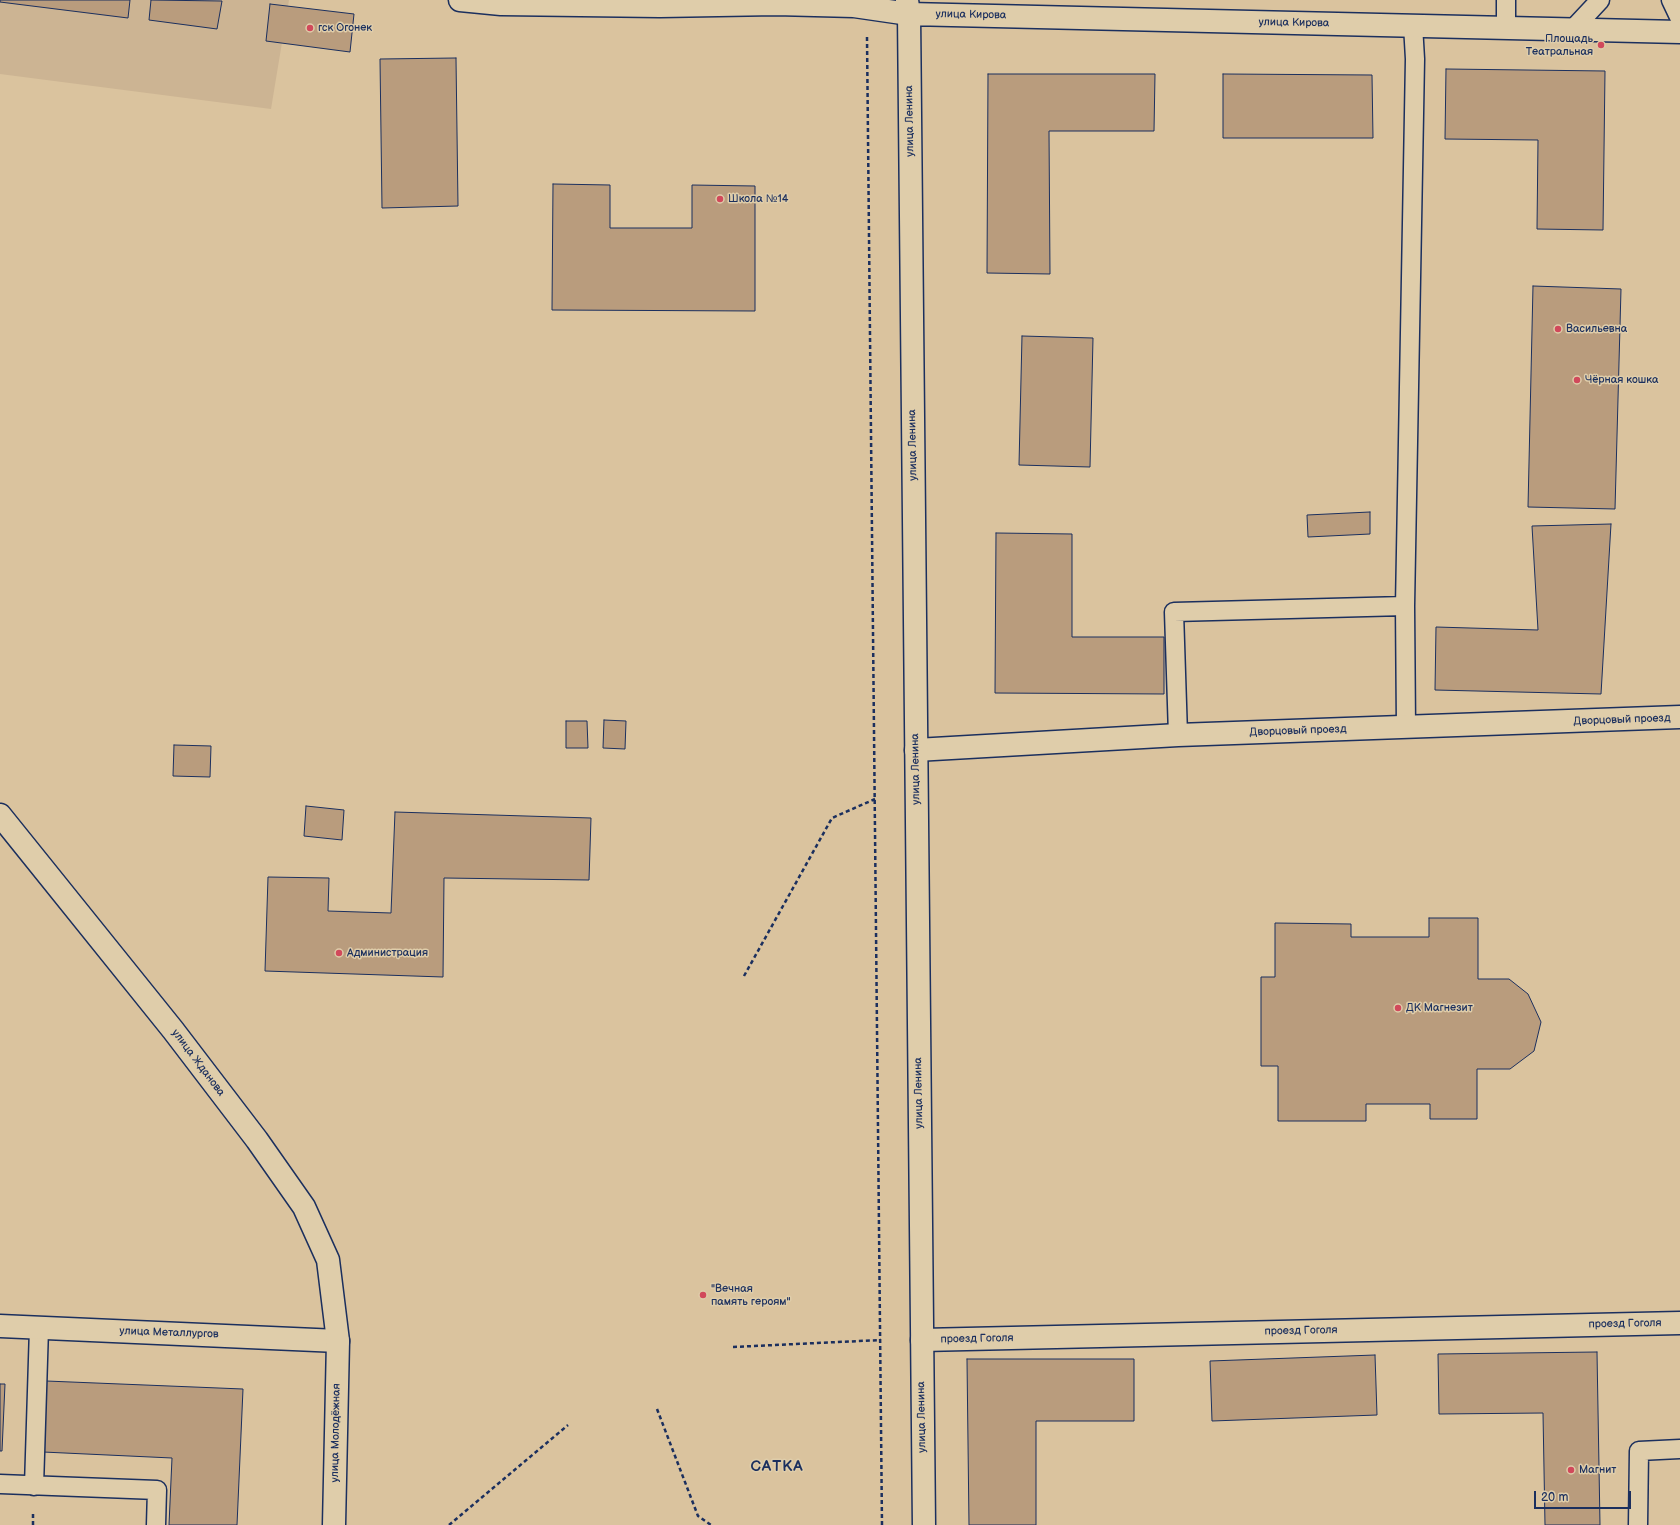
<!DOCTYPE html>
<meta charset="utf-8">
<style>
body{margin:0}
#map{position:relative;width:1680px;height:1525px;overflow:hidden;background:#dac39e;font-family:"Balsamiq Sans",sans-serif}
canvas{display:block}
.scale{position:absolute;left:1534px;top:1491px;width:97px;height:18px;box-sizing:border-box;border:2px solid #1b2f5e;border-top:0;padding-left:5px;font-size:12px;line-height:14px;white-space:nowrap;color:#1b2f5e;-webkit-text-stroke:3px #dfcdaa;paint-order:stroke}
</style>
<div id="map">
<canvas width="1680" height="1525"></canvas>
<div class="scale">20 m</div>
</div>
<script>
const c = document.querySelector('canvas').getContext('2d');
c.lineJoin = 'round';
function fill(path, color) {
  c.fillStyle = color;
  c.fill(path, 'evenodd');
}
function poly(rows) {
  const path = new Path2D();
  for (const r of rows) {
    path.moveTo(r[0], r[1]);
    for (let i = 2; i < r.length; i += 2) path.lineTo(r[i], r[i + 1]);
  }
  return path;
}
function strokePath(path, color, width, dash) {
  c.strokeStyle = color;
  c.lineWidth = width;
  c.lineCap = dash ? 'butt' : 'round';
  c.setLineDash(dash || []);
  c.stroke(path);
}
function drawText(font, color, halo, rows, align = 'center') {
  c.font = font + ' "Balsamiq Sans",sans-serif';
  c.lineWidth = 3;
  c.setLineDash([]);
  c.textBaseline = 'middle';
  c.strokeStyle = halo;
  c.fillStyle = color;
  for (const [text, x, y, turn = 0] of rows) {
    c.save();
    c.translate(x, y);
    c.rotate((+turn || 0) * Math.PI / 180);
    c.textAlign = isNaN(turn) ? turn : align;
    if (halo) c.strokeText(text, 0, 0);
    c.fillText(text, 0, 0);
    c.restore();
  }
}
fill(poly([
 [0,0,289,0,271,109,0,74]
]), '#ccb493');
const building = poly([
 [0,0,130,0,128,18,0,2,0,0],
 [151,0,222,1,217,29,149,20,151,0],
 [270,4,354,14,350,52,266,41,270,4],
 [456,58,458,206,382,208,380,59,456,58],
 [1446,69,1605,71,1603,230,1537,229,1538,140,1445,139,1446,69],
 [988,74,1155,74,1154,131,1049,131,1050,274,987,273,988,74],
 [1223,74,1372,75,1373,138,1223,138,1223,74],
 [553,184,610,185,610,228,692,228,692,185,755,186,755,311,552,310,553,184],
 [1533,286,1621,289,1615,509,1528,507,1533,286],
 [1022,336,1093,338,1090,467,1019,465,1022,336],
 [1370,512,1370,534,1308,537,1307,515,1370,512],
 [1611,524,1601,694,1435,690,1436,627,1538,630,1532,526,1611,524],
 [996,533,1072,534,1072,637,1164,637,1164,694,995,693,996,533],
 [604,720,626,721,625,749,603,748,604,720],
 [566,721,587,721,588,748,566,748,566,721],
 [174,745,211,746,210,777,173,776,174,745],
 [306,806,344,810,342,840,304,836,306,806],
 [395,812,591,818,589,880,444,878,443,977,265,971,268,877,329,878,328,911,391,913,395,812],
 [1429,918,1478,918,1478,979,1509,979,1528,994,1541,1022,1534,1051,1510,1069,1477,1069,1477,1119,1430,1119,1430,1104,1366,1104,1366,1121,1278,1121,1278,1066,1261,1066,1261,977,1275,977,1275,923,1351,924,1351,937,1429,937,1429,918],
 [1597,1352,1600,1525,1545,1525,1543,1413,1439,1414,1438,1354,1597,1352],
 [1375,1355,1377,1415,1212,1421,1210,1361,1375,1355],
 [967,1359,1134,1359,1134,1421,1036,1421,1036,1525,969,1525,967,1359],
 [46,1381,243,1389,237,1525,169,1525,172,1458,43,1452,46,1381],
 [0,1384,5,1384,2,1451,0,1451,0,1384]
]);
fill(building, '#b99c7d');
strokePath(building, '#1b2f5e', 1);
const lane = poly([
 [1671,0,1680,19],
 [1506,27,1506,0],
 [1573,29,1600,0],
 [1406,728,1405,606,1415,59,1413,25],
 [1178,735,1174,612,1405,606],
 [0,1484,157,1490,156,1525],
 [34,1486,39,1328],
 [1638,1525,1639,1451,1680,1449]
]);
const street = poly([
 [460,0,501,4,660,6,776,4,854,6,909,14],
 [916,750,1178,735,1680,717],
 [0,1326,338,1341],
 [922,1340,1680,1323]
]);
const secondary = poly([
 [907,0,909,14,924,1525],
 [909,14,1680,32],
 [0,815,173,1030,257,1140,304,1207,328,1260,338,1341,334,1525]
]);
strokePath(lane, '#1b2f5e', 21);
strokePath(street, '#1b2f5e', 25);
strokePath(secondary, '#1b2f5e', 25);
strokePath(poly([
 [867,37,882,1525],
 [744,976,832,818,875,799],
 [733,1347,881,1340],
 [657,1409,698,1516,711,1525],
 [33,1525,33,1512],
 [449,1525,568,1425]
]), '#1b2f5e', 2.5, [4, 3]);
strokePath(lane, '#dfcdaa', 18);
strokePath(street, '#dfcdaa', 22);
strokePath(secondary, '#dfcdaa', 22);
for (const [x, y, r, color] of [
 [310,28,4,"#d1495b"],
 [1601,45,4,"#d1495b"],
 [720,199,4,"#d1495b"],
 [1558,329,4,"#d1495b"],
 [1577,380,4,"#d1495b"],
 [339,953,4,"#d1495b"],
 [1398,1008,4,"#d1495b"],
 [703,1295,4,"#d1495b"],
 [1571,1470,4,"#d1495b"]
]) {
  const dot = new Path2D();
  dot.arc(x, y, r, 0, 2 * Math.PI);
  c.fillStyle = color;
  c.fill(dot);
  strokePath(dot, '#dfcdaa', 1.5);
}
drawText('11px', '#1b2f5e', '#dfcdaa', [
 ["улица Кирова",971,15,1],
 ["улица Кирова",1294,23,1],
 ["улица Ленина",910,121,-91],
 ["улица Ленина",913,445,-91],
 ["Дворцовый проезд",1622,720,-2],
 ["Дворцовый проезд",1298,731,-2],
 ["улица Ленина",916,769,-91],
 ["улица Жданова",198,1063,53],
 ["улица Ленина",919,1093,-91],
 ["проезд Гоголя",1625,1324,-1],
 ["проезд Гоголя",1301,1331,-1],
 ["улица Металлургов",169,1333,2],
 ["проезд Гоголя",977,1339,-1],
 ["улица Ленина",922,1417,-91],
 ["улица Молодёжная",336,1433,-89]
]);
drawText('11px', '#1b2f5e', '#dfcdaa', [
 ["гск Огонек",318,28],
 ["Площадь",1593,39,"right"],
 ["Театральная",1593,52,"right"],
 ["Школа №14",728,199],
 ["Васильевна",1566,329],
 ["Чёрная кошка",1585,380],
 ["Администрация",347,953],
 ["ДК Магнезит",1406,1008],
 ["\"Вечная",711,1289],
 ["память героям\"",711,1302],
 ["Магнит",1579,1470]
], 'left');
c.letterSpacing = '1px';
drawText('bold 15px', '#1b2f5e', '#dfcdaa', [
 ["САТКА",777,1467]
]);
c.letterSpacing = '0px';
</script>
